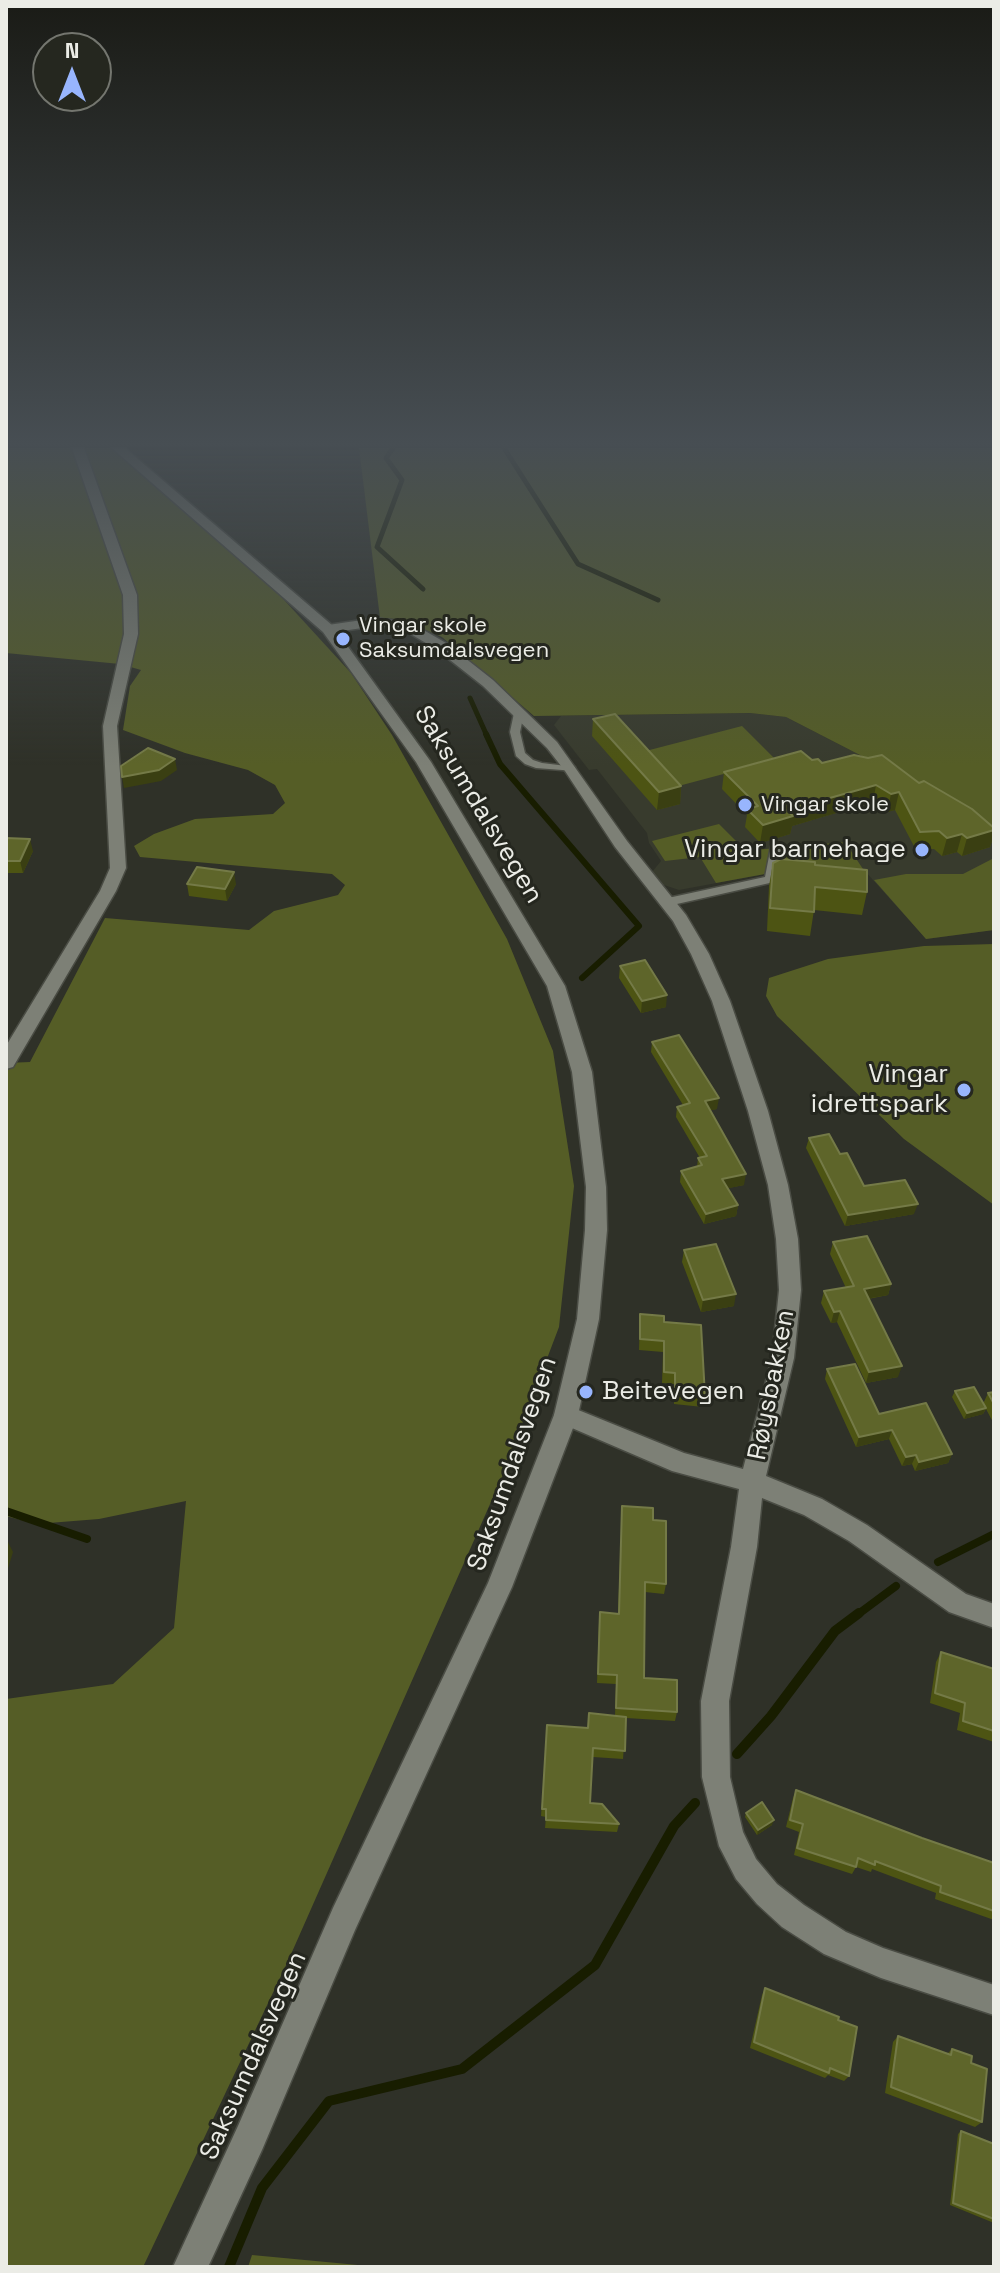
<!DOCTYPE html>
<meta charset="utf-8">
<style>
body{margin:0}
#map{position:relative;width:1000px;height:2273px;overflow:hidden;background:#2f3128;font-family:"Space Grotesk",sans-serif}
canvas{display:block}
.frame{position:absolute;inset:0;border:8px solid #ebece6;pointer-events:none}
.north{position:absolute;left:32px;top:32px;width:80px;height:80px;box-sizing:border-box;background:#25271f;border:2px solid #74766f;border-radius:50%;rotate:0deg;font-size:22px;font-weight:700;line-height:32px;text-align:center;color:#ebece6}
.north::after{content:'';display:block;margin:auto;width:28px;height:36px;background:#98b5fd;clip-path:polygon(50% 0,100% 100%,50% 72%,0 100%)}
</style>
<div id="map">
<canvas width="1000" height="2273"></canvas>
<div class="frame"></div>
<div class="north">N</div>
</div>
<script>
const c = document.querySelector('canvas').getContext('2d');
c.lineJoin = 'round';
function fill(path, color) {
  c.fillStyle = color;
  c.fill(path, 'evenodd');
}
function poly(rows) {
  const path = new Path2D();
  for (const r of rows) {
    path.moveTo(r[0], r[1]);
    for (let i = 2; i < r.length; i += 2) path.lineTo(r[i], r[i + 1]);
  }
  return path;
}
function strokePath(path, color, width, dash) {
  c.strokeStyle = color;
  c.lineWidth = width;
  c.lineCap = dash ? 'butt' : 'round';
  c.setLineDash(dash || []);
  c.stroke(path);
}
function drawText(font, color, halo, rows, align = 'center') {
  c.font = font + ' "Space Grotesk",sans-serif';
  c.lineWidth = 6;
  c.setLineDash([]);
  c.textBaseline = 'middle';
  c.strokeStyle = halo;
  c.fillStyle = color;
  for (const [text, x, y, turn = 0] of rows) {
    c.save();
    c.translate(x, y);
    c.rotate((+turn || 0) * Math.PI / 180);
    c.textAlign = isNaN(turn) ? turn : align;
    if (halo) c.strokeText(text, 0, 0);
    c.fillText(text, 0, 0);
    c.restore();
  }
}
fill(poly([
 [750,713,786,717,887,769,966,819,994,841,994,930,926,939,864,870,827,879,765,874,679,890,661,884,652,872,661,861,649,843,647,833,597,769,589,770,554,725,561,716]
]), '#383b2d');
fill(poly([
 [6,448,110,448,275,590,351,673,392,735,507,939,553,1051,574,1186,559,1327,502,1477,288,1961,143,2267,6,2267,6,1699,113,1684,174,1628,186,1501,99,1519,36,1524,6,1516,6,1063,30,1062,105,918,249,930,274,911,338,895,345,885,332,874,140,857,134,846,154,834,195,819,273,814,285,803,275,785,248,770,185,753,123,730,130,686,141,670,120,664,6,653],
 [359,448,994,448,994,841,966,819,887,769,786,717,750,713,534,716,442,637,400,619,380,618],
 [742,726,776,760,671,788,638,753],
 [719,824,743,848,754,850,845,842,863,869,862,875,827,879,765,874,716,883,700,857,665,861,652,841],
 [994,858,994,930,926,939,874,880,906,874,963,874],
 [994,944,994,1205,904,1139,777,1016,766,996,769,978,828,959,924,946],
 [252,2255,379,2267,248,2267]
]), '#555d26');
strokePath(poly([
 [393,448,386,458,402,480,377,547,423,589],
 [504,448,578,564,658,600],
 [470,698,487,736]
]), '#181d00', 5);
strokePath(poly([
 [486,734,500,764,639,926,582,978]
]), '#181d00', 6);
strokePath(poly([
 [6,1511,87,1539],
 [938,1562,994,1534],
 [857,1615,896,1586]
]), '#181d00', 8);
strokePath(poly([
 [737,1754,771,1716,835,1631,859,1613],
 [229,2267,262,2188,329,2101,462,2069,595,1965,674,1826,695,1803]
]), '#181d00', 10);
const service = poly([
 [519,710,524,713,520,732,525,753,533,760,542,763,575,767,575,771,536,768,525,764,516,756,510,732,514,713,519,710],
 [777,843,783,846,774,882,668,906,662,902,668,898,765,877,771,846,777,843]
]);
const minor = poly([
 [72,448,84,448,137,595,138,634,117,726,126,868,116,891,13,1067,6,1069,6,1046,100,891,110,868,103,726,124,634,123,595,72,448],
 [376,618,413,624,446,643,493,680,557,742,627,841,686,915,709,954,730,1001,768,1111,788,1185,798,1239,801,1290,794,1358,766,1476,822,1499,867,1525,966,1594,994,1604,994,1628,949,1612,849,1541,804,1515,762,1498,757,1547,729,1701,730,1777,743,1832,756,1859,777,1884,804,1905,846,1932,883,1948,994,1985,994,2015,881,1978,824,1954,782,1927,757,1904,736,1879,719,1846,702,1777,701,1701,731,1547,739,1489,672,1471,558,1422,554,1415,558,1408,566,1405,684,1453,743,1469,772,1358,779,1290,776,1239,768,1185,748,1111,712,1001,691,954,673,921,615,847,565,771,547,748,483,686,436,649,404,630,376,626,328,633,321,629,328,625,376,618]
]);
const secondary = poly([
 [112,448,125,448,333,626,431,762,565,986,592,1072,606,1187,607,1230,599,1319,578,1415,512,1587,355,1930,262,2150,208,2267,173,2267,238,2126,333,1908,488,1583,554,1415,577,1319,585,1230,586,1187,572,1072,547,986,416,762,323,632,112,448]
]);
strokePath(service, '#4a4c44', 3);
strokePath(minor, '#4a4c44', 3);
strokePath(secondary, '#4a4c44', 3);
fill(service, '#7d8076');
fill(minor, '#7d8076');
fill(secondary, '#7d8076');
fill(poly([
 [593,719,681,786,680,804,657,810,592,736],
 [812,760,919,783,994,828,994,835,990,847,962,856,957,852,942,856,934,849,916,850,895,810,887,812,873,802,792,826,790,834,760,843,745,827,747,815,722,789,724,772],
 [6,838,33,851,23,873,6,873],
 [773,863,815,865,867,892,862,915,814,910,810,936,767,931,769,886],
 [187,884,236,884,227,901,189,896],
 [620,966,666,1007,641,1013,619,978],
 [652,1042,717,1109,710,1110,744,1185,728,1188,738,1205,736,1216,704,1224,680,1182,681,1171,697,1167,698,1158,700,1158,676,1117,677,1107,683,1105,651,1052],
 [809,1138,840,1154,864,1186,914,1214,845,1226,806,1148],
 [833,1242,891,1284,888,1295,868,1299,898,1377,866,1383,837,1322,831,1323,821,1303,824,1291,846,1288,830,1254],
 [684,1250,734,1306,701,1312,682,1262],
 [640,1314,664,1322,705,1396,703,1407,674,1404,674,1384,662,1383,663,1352,639,1350],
 [827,1369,879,1414,952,1454,948,1463,915,1471,912,1464,902,1466,889,1439,856,1447,825,1379],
 [955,1391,983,1404,988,1393,994,1392,994,1424,986,1409,983,1414,964,1419,952,1397],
 [622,1506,653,1520,666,1584,664,1594,645,1592,644,1678,677,1712,675,1721,626,1718,623,1759,593,1757,590,1803,619,1824,617,1832,545,1828,546,1817,541,1816,547,1725,588,1728,615,1716,616,1684,597,1683,599,1622,600,1612,618,1614],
 [941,1652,994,1669,994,1742,957,1730,960,1713,930,1703,936,1662],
 [796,1790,922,1838,994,1863,994,1920,935,1899,936,1893,872,1869,871,1872,856,1867,852,1874,794,1855,799,1832,786,1827,793,1798],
 [746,1813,772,1825,757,1835,745,1817],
 [765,1988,838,2020,849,2076,844,2081,828,2075,825,2078,750,2048,762,1995],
 [898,2036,947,2054,952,2049,971,2063,982,2122,975,2127,885,2093,893,2042],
 [961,2131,994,2144,994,2223,950,2205,958,2134]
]), '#4d5413');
fill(poly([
 [175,759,177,770,161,781,124,788,122,777],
 [876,785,873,802,792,826,790,834,760,843,763,825,787,810],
 [681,786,680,804,657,810,659,792],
 [899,792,895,810,887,812,891,794],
 [994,830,994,835,990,847,962,856,967,838],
 [962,834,957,852,942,856,947,838],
 [30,839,33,851,23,873,20,861],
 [234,872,236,884,227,901,225,889],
 [667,995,666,1007,641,1013,642,1001],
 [719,1098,717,1109,703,1112,705,1101],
 [746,1174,744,1185,720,1190,722,1179],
 [918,1204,914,1214,845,1226,848,1215],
 [738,1205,736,1216,704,1224,706,1214],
 [891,1284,888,1295,860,1300,864,1289],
 [736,1294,734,1306,701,1312,703,1300],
 [840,1311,837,1322,831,1323,834,1312],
 [902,1366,898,1377,866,1383,869,1372],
 [986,1408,983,1414,964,1419,967,1413],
 [892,1430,889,1439,856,1447,859,1437],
 [952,1454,948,1463,915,1471,919,1462],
 [916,1455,912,1464,902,1466,906,1457],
 [8,1542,13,1552,6,1575,6,1549],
 [774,1820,772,1825,757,1835,758,1830]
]), '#3a3f12');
const building = poly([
 [615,714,681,786,659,792,593,719,615,714],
 [148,748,175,759,159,770,122,777,121,766,148,748],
 [801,751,812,760,818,759,822,763,854,755,868,758,882,755,919,783,924,781,972,809,994,828,994,830,967,838,962,834,947,838,939,831,920,832,899,792,891,794,876,785,787,810,793,816,763,825,747,809,758,806,724,772,801,751],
 [6,838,30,839,20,861,6,861,6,838],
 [781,859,815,862,815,865,867,870,867,892,815,887,814,912,770,908,773,863,781,859],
 [197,867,234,872,225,889,187,884,197,867],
 [645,960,667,995,642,1001,620,966,645,960],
 [679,1035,719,1098,705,1101,746,1174,722,1179,738,1205,706,1214,681,1171,702,1165,698,1158,707,1156,677,1107,690,1103,652,1042,679,1035],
 [829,1134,840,1154,847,1153,864,1186,905,1180,918,1204,848,1215,809,1138,829,1134],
 [867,1236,891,1284,864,1289,902,1366,869,1372,840,1311,834,1312,824,1291,854,1286,833,1242,867,1236],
 [716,1244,736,1294,703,1300,684,1250,716,1244],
 [640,1314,664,1316,664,1322,701,1325,705,1396,675,1394,675,1373,664,1372,664,1341,640,1339,640,1314],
 [855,1364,879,1414,926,1403,952,1454,919,1462,916,1455,906,1457,892,1430,859,1437,827,1369,855,1364],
 [974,1387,986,1408,967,1413,955,1391,974,1387],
 [994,1392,994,1404,988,1393,994,1392],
 [622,1506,653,1508,653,1520,666,1521,666,1584,645,1582,644,1678,677,1680,677,1712,616,1708,617,1675,598,1674,600,1612,619,1614,622,1506],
 [941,1652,994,1669,994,1731,963,1721,965,1703,935,1693,941,1652],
 [589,1713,626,1717,625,1751,593,1748,590,1803,602,1804,619,1824,546,1820,546,1809,542,1809,547,1725,588,1728,589,1713],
 [796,1790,922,1838,994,1863,994,1911,940,1892,941,1886,875,1861,875,1865,858,1858,856,1867,797,1848,803,1824,790,1820,796,1790],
 [762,1802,774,1820,758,1830,746,1813,762,1802],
 [765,1988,839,2017,838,2020,857,2027,849,2076,830,2068,829,2073,754,2042,765,1988],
 [898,2036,951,2055,952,2049,972,2056,971,2063,987,2069,982,2122,891,2087,898,2036],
 [961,2131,994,2144,994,2219,953,2203,961,2131]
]);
fill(building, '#5e652a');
strokePath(building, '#747a47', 2);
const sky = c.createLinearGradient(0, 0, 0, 766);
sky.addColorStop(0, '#1a1b16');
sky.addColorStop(0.58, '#474e53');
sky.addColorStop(1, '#474e5300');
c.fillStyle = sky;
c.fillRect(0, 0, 1000, 766);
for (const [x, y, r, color] of [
 [343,639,8,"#98b5fd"],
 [745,805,8,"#98b5fd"],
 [922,850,8,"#98b5fd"],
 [964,1090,8,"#98b5fd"],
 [586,1392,8,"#98b5fd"]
]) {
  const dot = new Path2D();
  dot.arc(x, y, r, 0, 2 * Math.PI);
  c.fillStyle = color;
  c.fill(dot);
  strokePath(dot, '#25271f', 3);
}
drawText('22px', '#ebece6', '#25271f', [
 ["Vingar skole",359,626],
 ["Saksumdalsvegen",359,651],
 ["Vingar skole",761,805]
], 'left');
drawText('26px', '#ebece6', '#25271f', [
 ["Saksumdalsvegen",478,805,59],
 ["Røysbakken",772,1385,-79],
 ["Saksumdalsvegen",513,1464,-71],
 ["Saksumdalsvegen",254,2056,-66]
]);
drawText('26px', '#ebece6', '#25271f', [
 ["Vingar barnehage",906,850],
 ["Vingar",948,1075],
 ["idrettspark",948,1105],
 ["Beitevegen",602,1392,"left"]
], 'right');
</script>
